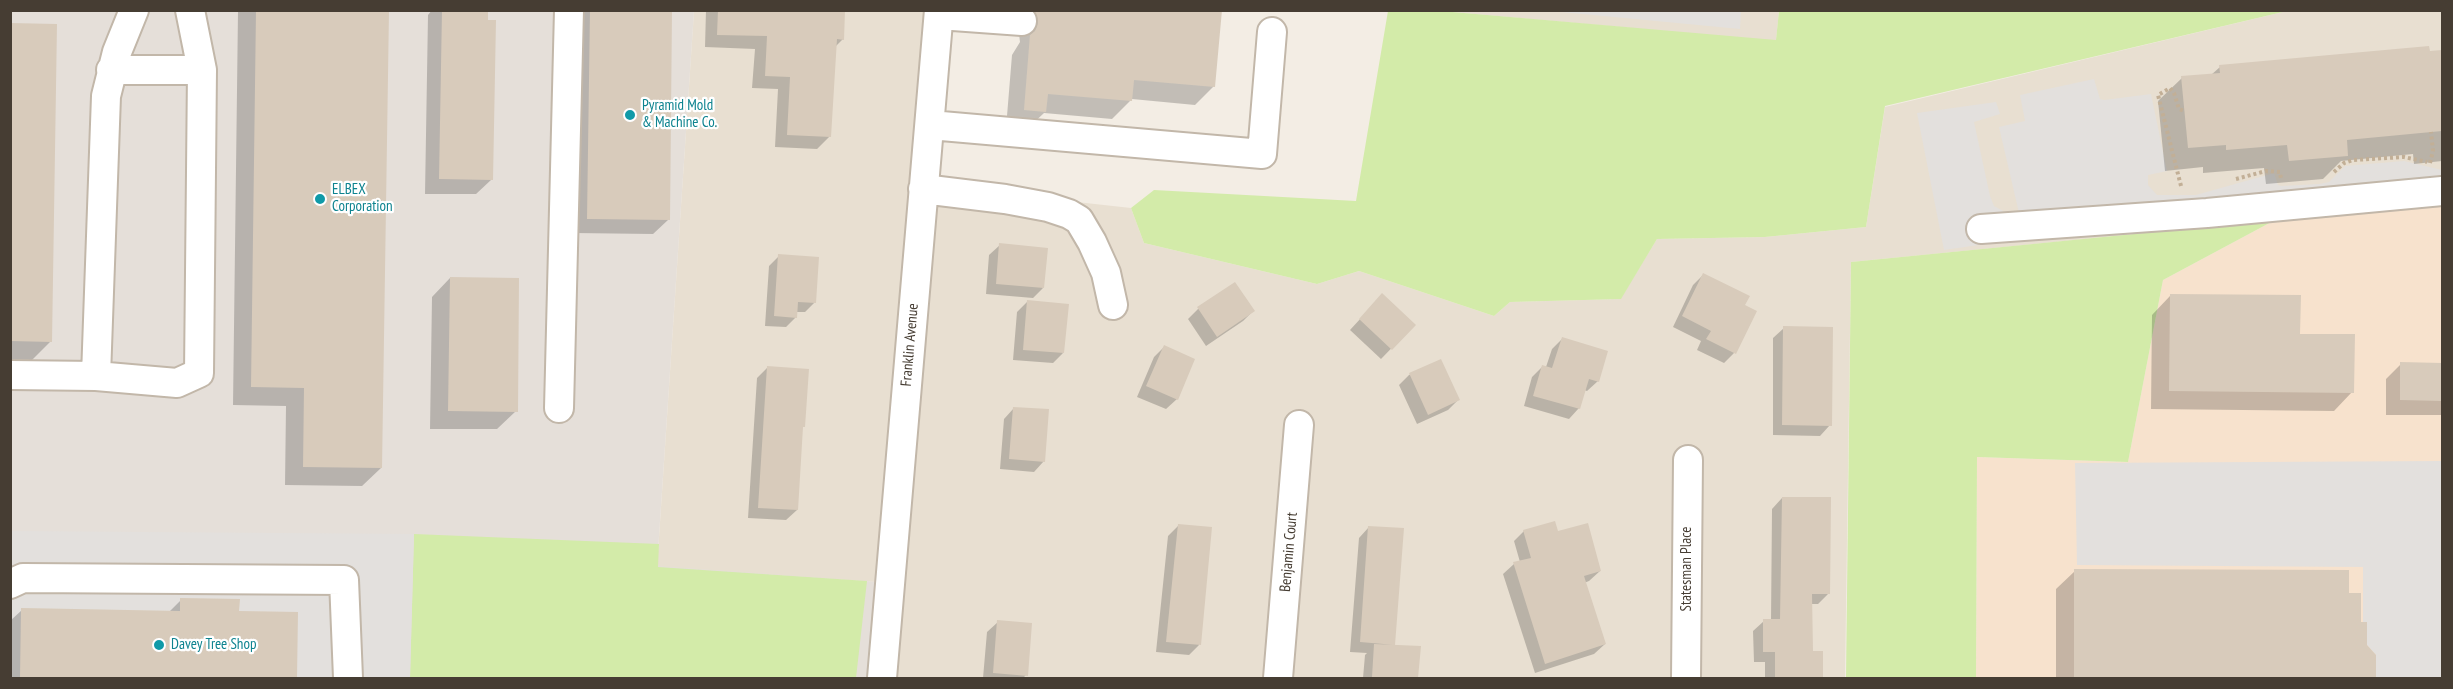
<!DOCTYPE html>
<style>
body{margin:0}
#map{position:relative;width:2453px;height:689px;overflow:hidden;background:#f3ede4;font-family:"PT Sans Narrow",sans-serif}
canvas{display:block}
.frame{position:absolute;inset:0;border:12px solid #463d33;pointer-events:none}
</style>
<div id="map">
<canvas width="2453" height="689"></canvas>
<div class="frame"></div>
</div>
<script>
const c = document.querySelector('canvas').getContext('2d');
c.lineJoin = 'round';
function fill(path, color) {
  c.fillStyle = color;
  c.fill(path, 'evenodd');
}
function poly(rows) {
  const path = new Path2D();
  for (const r of rows) {
    path.moveTo(r[0], r[1]);
    for (let i = 2; i < r.length; i += 2) path.lineTo(r[i], r[i + 1]);
  }
  return path;
}
function strokePath(path, color, width, dash) {
  c.strokeStyle = color;
  c.lineWidth = width;
  c.lineCap = dash ? 'butt' : 'round';
  c.setLineDash(dash || []);
  c.stroke(path);
}
function drawText(font, color, halo, rows, align = 'center') {
  c.font = font + ' "PT Sans Narrow",sans-serif';
  c.lineWidth = 4.5;
  c.setLineDash([]);
  c.textBaseline = 'middle';
  c.strokeStyle = halo;
  c.fillStyle = color;
  for (const [text, x, y, turn = 0] of rows) {
    c.save();
    c.translate(x, y);
    c.rotate((+turn || 0) * Math.PI / 180);
    c.textAlign = isNaN(turn) ? turn : align;
    if (halo) c.strokeText(text, 0, 0);
    c.fillText(text, 0, 0);
    c.restore();
  }
}
fill(poly([
 [694,11,937,11,923,185,1131,208,1144,243,1317,284,1359,271,1494,316,1510,302,1620,299,1657,239,1765,237,1866,227,1885,107,2287,11,2442,11,2442,204,1851,262,1845,678,882,678,890,583,657,567],
 [1441,11,1779,11,1776,41]
]), '#e8dfd1');
fill(poly([
 [2442,204,2442,678,1976,678,1977,457,2128,462,2163,280,2275,220]
]), '#f7e2cd');
fill(poly([
 [10,11,694,11,657,566,891,583,882,678,11,678]
]), '#e5dfd9');
fill(poly([
 [1388,11,1441,11,1776,40,1779,11,2287,11,1885,106,1866,227,1765,237,1657,239,1621,299,1510,302,1494,316,1359,271,1317,284,1144,243,1131,208,1154,190,1356,201],
 [2275,220,2163,280,2128,462,1977,457,1976,678,1846,678,1851,262],
 [414,534,659,544,658,567,867,581,856,678,410,678]
]), '#d3eba9');
fill(poly([
 [1551,11,1741,11,1740,29],
 [2094,79,2100,99,2104,100,2151,94,2167,171,2148,175,2148,185,2157,195,2196,195,2274,173,2278,185,2281,186,2319,184,2329,182,2345,166,2404,161,2442,170,2442,202,2048,235,1944,250,1917,113,1996,102,2000,114,1974,122,1990,196,1994,206,2007,213,2019,213,1999,127,2025,121,2020,95],
 [2442,461,2442,678,2376,678,2376,655,2367,645,2363,622,2363,567,2077,565,2075,463],
 [11,531,414,534,410,678,297,678,297,612,239,611,239,599,181,598,180,611,21,608,20,678,11,678]
]), '#e3e0dd');
fill(poly([
 [387,10,381,468,362,486,285,485,286,406,233,405,238,11],
 [432,10,486,10,491,180,476,194,425,194,428,15],
 [576,10,671,10,668,220,653,234,573,233],
 [706,10,844,10,843,39,835,47,830,136,817,149,775,147,778,89,752,88,755,49,705,47],
 [1016,10,1220,10,1214,86,1195,105,1132,99,1112,119,1044,113,1026,130,1006,128,1012,55,1020,42],
 [10,24,51,341,32,360,10,359],
 [2442,51,2442,161,2414,164,2413,154,2341,161,2323,179,2266,184,2264,168,2203,173,2203,167,2165,171,2158,101,2182,78,2211,75,2220,67],
 [1000,245,1043,288,1033,298,986,294,989,255],
 [779,256,815,302,805,312,796,312,796,317,786,327,765,326,769,266],
 [1703,275,1743,306,1734,353,1724,363,1697,350,1701,341,1673,327,1693,285],
 [450,278,516,411,497,429,430,429,432,297],
 [2170,296,2299,336,2352,392,2334,411,2151,409,2152,315],
 [1028,301,1063,353,1053,363,1013,360,1017,312],
 [1372,306,1414,325,1381,359,1350,330],
 [1198,309,1253,311,1243,321,1206,346,1188,319],
 [1784,328,1830,425,1820,436,1773,435,1773,338],
 [1562,339,1598,381,1587,391,1584,390,1579,408,1569,419,1524,406,1532,377,1543,366,1546,367,1552,349],
 [1164,347,1177,399,1166,409,1137,397,1154,357],
 [1440,361,1458,400,1448,410,1417,424,1399,385,1409,375],
 [2401,364,2442,364,2442,415,2386,415,2386,379],
 [767,368,801,429,797,510,786,520,748,518,757,378],
 [1014,408,1044,461,1034,472,1000,469,1004,419],
 [1782,498,1828,594,1818,604,1811,604,1811,652,1822,652,1822,678,1765,678,1765,662,1754,662,1753,631,1764,621,1771,621,1772,509],
 [1178,526,1199,645,1189,655,1156,652,1168,536],
 [1369,527,1394,644,1392,646,1419,648,1417,678,1363,678,1365,655,1367,653,1350,652,1359,538],
 [1524,531,1556,533,1600,571,1589,581,1584,583,1605,644,1594,654,1535,673,1503,574,1514,564,1520,562,1514,541],
 [2075,571,2347,594,2360,624,2365,645,2375,655,2374,678,2056,678,2056,589],
 [181,600,238,612,296,613,295,678,10,678,10,621,22,610,169,612],
 [998,622,1026,675,1023,678,983,678,987,632]
]), '#0003');
fill(poly([
 [256,10,389,10,382,468,303,467,304,388,251,387],
 [442,10,488,10,488,20,496,20,493,180,439,179],
 [590,10,672,10,670,220,587,219],
 [718,10,845,10,844,40,837,39,831,137,787,135,790,77,765,76,767,36,717,35],
 [1034,10,1222,10,1215,87,1134,80,1132,101,1048,94,1046,112,1024,110,1030,35,1035,31,1038,23],
 [10,23,57,24,52,342,10,341],
 [2429,46,2430,51,2442,50,2442,131,2347,140,2348,156,2289,161,2287,145,2226,150,2226,145,2188,148,2181,76,2220,73,2219,65],
 [999,243,1048,248,1044,288,996,284],
 [778,254,819,257,816,303,798,302,797,318,774,316],
 [1703,273,1750,296,1745,305,1757,311,1736,354,1706,339,1711,331,1682,316],
 [450,277,519,278,518,412,448,411],
 [1235,282,1255,311,1217,337,1197,307],
 [1382,293,1416,325,1392,350,1359,319],
 [2170,294,2301,295,2300,334,2355,334,2354,393,2169,391],
 [1027,300,1069,304,1064,353,1023,350],
 [1783,326,1833,327,1832,426,1782,425],
 [1562,337,1608,351,1599,382,1589,379,1580,409,1533,396,1542,365,1552,368],
 [1164,345,1195,359,1178,400,1146,386],
 [1441,359,1460,400,1428,415,1409,373],
 [2400,362,2442,363,2442,401,2400,400],
 [767,366,809,369,805,427,803,427,798,510,758,508],
 [1013,407,1049,409,1045,462,1009,459],
 [1782,497,1831,497,1830,594,1812,594,1813,651,1823,651,1823,678,1775,678,1775,652,1763,652,1763,619,1780,619],
 [1555,521,1558,531,1588,523,1601,571,1584,576,1606,644,1545,664,1513,562,1531,558,1523,530],
 [1178,524,1212,527,1201,645,1166,642],
 [1368,526,1404,528,1395,645,1360,642],
 [2074,569,2349,570,2349,593,2361,593,2361,622,2367,622,2367,645,2376,655,2376,678,2074,678],
 [180,598,240,599,239,611,298,612,297,678,20,678,21,608,180,611],
 [997,620,1032,623,1028,676,993,673],
 [1374,644,1421,646,1418,678,1372,677]
]), '#d8cbbb');
const minor = poly([
 [939,15,1022,21],
 [111,70,202,70],
 [930,125,1262,154,1272,32],
 [923,189,1005,199,1048,207,1069,214,1079,220,1092,242,1106,273,1113,305],
 [1981,229,2207,213,2442,191],
 [10,375,96,376,177,383,199,373,202,70,190,10],
 [96,376,106,96,117,52,134,10],
 [559,408,569,10],
 [10,584,23,578,344,580,348,678],
 [882,678,939,10],
 [1278,678,1299,425],
 [1686,678,1688,460]
]);
strokePath(minor, '#c2b7a9', 32);
strokePath(poly([
 [2430,163,2433,151,2431,132],
 [2334,172,2344,163,2353,160,2404,157,2427,162],
 [2236,179,2266,171,2280,172,2281,179],
 [2181,186,2158,95,2170,88,2174,93,2179,109,2184,111]
]), '#c2af96', 4, [3, 3]);
strokePath(minor, '#fff', 28);
for (const [x, y, r, color] of [
 [630,115,6,"#0f9aa8"],
 [320,199,6,"#0f9aa8"],
 [159,645,6,"#0f9aa8"]
]) {
  const dot = new Path2D();
  dot.arc(x, y, r, 0, 2 * Math.PI);
  c.fillStyle = color;
  c.fill(dot);
  strokePath(dot, '#fff', 2);
}
drawText('15px', '#0d838f', '#fff', [
 ["Pyramid Mold",642,106],
 ["& Machine Co.",642,123],
 ["ELBEX",332,190],
 ["Corporation",332,207],
 ["Davey Tree Shop",171,645]
], 'left');
drawText('15px', '#463d33', '#fff', [
 ["Franklin Avenue",910,345,-85],
 ["Benjamin Court",1289,552,-85],
 ["Statesman Place",1687,569,-90]
]);
</script>
